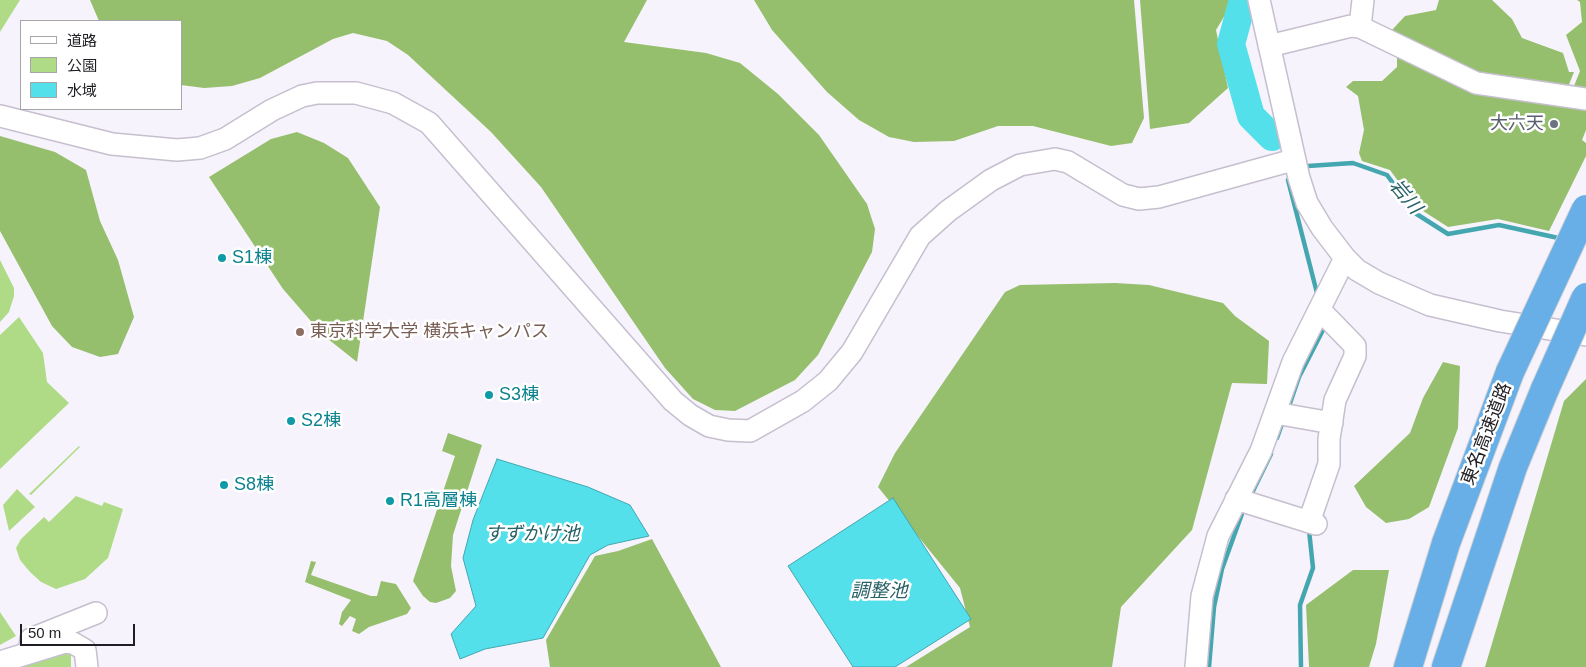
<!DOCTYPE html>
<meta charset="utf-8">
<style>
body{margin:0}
#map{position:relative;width:1586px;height:667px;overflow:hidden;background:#f7f3fd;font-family:Helvetica,"Noto Sans JP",sans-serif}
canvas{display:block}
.legend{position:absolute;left:20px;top:20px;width:162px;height:90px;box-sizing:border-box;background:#fff;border:1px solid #a6a5a7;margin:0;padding:6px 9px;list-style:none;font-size:15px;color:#201e23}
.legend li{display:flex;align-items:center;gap:10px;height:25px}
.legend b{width:25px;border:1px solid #a6a5a7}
.scale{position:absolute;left:20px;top:624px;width:115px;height:22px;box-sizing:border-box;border:2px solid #201e23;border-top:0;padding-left:6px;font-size:15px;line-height:18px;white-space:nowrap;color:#201e23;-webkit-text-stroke:4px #fff;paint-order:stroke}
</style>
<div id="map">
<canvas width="1586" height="667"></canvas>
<ul class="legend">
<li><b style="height:6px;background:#fff"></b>道路</li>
<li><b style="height:14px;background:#afdb87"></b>公園</li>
<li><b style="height:14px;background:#53e0eb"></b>水域</li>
</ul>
<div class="scale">50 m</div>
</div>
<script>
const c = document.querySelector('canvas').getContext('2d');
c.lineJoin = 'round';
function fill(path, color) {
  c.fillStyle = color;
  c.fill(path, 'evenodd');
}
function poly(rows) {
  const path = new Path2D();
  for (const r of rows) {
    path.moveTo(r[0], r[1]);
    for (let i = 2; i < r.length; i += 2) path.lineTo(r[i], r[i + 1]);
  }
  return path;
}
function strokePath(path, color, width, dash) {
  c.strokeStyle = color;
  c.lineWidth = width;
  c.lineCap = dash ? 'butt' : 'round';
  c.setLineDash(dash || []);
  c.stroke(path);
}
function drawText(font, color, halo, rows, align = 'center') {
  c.font = font + ' Helvetica,"Noto Sans JP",sans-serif';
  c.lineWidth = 5;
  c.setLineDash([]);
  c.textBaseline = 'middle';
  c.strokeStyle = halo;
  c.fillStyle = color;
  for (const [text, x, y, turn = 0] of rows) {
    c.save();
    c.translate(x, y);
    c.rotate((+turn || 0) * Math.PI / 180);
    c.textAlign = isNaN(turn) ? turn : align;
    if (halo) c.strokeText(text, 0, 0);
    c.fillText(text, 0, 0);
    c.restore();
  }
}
fill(poly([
 [0,0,20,0,0,32],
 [0,260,14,288,14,296,9,312,0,322],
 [19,317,43,353,47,382,69,403,0,469,0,335],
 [79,446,80,447,31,495,29,494],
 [17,489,35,507,9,531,3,505],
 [76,496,102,506,104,502,123,509,108,558,85,579,56,589,41,582,30,572,20,560,16,548,21,539,44,517,49,522],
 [0,612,16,636,0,645],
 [71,651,71,667,16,667]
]), '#afdb87');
fill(poly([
 [90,0,647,0,624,42,706,53,740,63,778,94,819,135,867,204,875,229,872,252,818,355,795,380,735,411,715,410,693,399,665,368,541,187,491,132,408,55,387,41,353,33,333,39,260,78,232,86,204,88,181,85,181,21,99,21],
 [754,0,1134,0,1144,118,1132,143,1111,146,1033,126,998,126,954,141,914,142,889,137,859,120,827,92,772,30],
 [1140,0,1234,0,1216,30,1228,88,1189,123,1150,129],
 [1439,0,1492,0,1512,19,1522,38,1563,53,1569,72,1574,72,1566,92,1477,78,1398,38,1392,30,1405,16,1436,10],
 [1577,0,1586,0,1586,92,1572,91,1580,71,1566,35,1582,22,1580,2],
 [1397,52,1586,105,1586,130,1582,140,1586,143,1586,156,1549,231,1498,219,1448,227,1417,207,1390,170,1362,161,1359,153,1364,130,1358,96,1346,87,1353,81,1382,81,1397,67],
 [297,132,324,143,348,158,380,207,357,362,323,335,283,289,209,177,271,139],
 [0,136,55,152,86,170,100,221,118,260,134,317,118,354,100,357,72,347,52,326,0,231],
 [1115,283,1149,285,1223,303,1235,316,1269,341,1267,384,1232,383,1192,530,1121,607,1112,667,906,667,970,627,960,588,878,487,895,453,1005,292,1020,285],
 [1443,362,1460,366,1458,428,1429,507,1409,519,1386,523,1366,507,1354,486,1410,433,1423,398],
 [1586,379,1586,667,1485,667,1564,401],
 [448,433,482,445,453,535,451,566,456,591,450,598,436,603,430,602,423,596,413,581,455,456,442,451],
 [652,539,721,667,550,667,546,640,595,556,618,551],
 [311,561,316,562,311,575,371,596,377,596,381,581,396,584,411,608,407,614,369,627,359,634,352,631,356,619,350,616,342,626,339,624,342,612,351,600,305,582],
 [1353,570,1389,570,1376,644,1369,667,1309,667,1306,605]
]), '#95bf6c');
const water = poly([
 [497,459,588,487,630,505,649,536,608,545,590,555,543,638,485,649,460,659,451,634,476,606,463,558,473,520,497,459],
 [893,498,971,619,895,667,853,667,788,566,893,498]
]);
fill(water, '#53e0eb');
strokePath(water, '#44a6af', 1);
strokePath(poly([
 [1308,166,1353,163,1387,175,1415,213,1448,234,1499,225,1563,239],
 [1288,180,1317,293],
 [1288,409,1299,377,1324,328],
 [1277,438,1283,421],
 [1252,493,1271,454],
 [1209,667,1214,607,1222,569,1243,511],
 [1301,667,1300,605,1313,568,1309,530]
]), '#44a6af', 4.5);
strokePath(poly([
 [1243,0,1231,44,1251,116,1272,137]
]), '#53e0eb', 28);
const minor = poly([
 [1259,0,1299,178,1307,203,1322,228,1345,258,1357,270,1379,283,1430,305,1500,321,1586,335],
 [1360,27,1363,0],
 [1269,46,1351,26,1360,27,1476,83,1586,99],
 [0,116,112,144,177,150,200,148,225,139,272,110,302,96,317,93,356,93,393,103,429,123,673,401,690,415,709,426,728,430,750,431,803,401,828,381,852,352,920,236,948,211,991,180,1020,165,1055,159,1068,162,1123,195,1139,199,1159,197,1293,160],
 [1275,413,1332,423],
 [1236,499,1316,524],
 [1309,522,1329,464,1329,439,1335,400,1355,356,1355,346,1320,310],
 [30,647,31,639,96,613],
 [0,662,65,642,73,643,85,650,87,667],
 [1196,667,1202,596,1218,536,1261,451,1293,362,1345,258]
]);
const highway = poly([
 [1408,667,1446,543,1510,372],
 [1446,667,1513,467,1545,389]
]);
strokePath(minor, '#c5bfce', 24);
strokePath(highway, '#d2d2d3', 30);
strokePath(minor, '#fff', 21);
strokePath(highway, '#69afe7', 28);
const highwayBridge = poly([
 [1510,372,1586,209],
 [1545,389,1586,297]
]);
strokePath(highwayBridge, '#d2d2d3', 30, []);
strokePath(highwayBridge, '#69afe7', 28);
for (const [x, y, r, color] of [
 [1554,124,5,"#6b7280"],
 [222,258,5,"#0f9aa8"],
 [300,332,5,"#8d6e63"],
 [489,395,5,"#0f9aa8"],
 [291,421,5,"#0f9aa8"],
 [224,485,5,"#0f9aa8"],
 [390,501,5,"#0f9aa8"]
]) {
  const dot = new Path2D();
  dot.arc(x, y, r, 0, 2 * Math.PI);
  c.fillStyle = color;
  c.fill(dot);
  strokePath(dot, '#fff', 2);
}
drawText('18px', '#5b616d', '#fff', [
 ["大六天",1544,124]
], 'right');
drawText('18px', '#0d838f', '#fff', [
 ["S1棟",232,258],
 ["S3棟",499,395],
 ["S2棟",301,421],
 ["S8棟",234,485],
 ["R1高層棟",400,501]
], 'left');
drawText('18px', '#785e54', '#fff', [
 ["東京科学大学 横浜キャンパス",310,332]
], 'left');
drawText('18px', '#201e23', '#fff', [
 ["東名高速道路",1487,434,-69]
]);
drawText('italic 19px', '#286266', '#fff', [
 ["岩川",1405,197,50],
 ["すずかけ池",532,535],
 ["調整池",879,592]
]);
</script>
